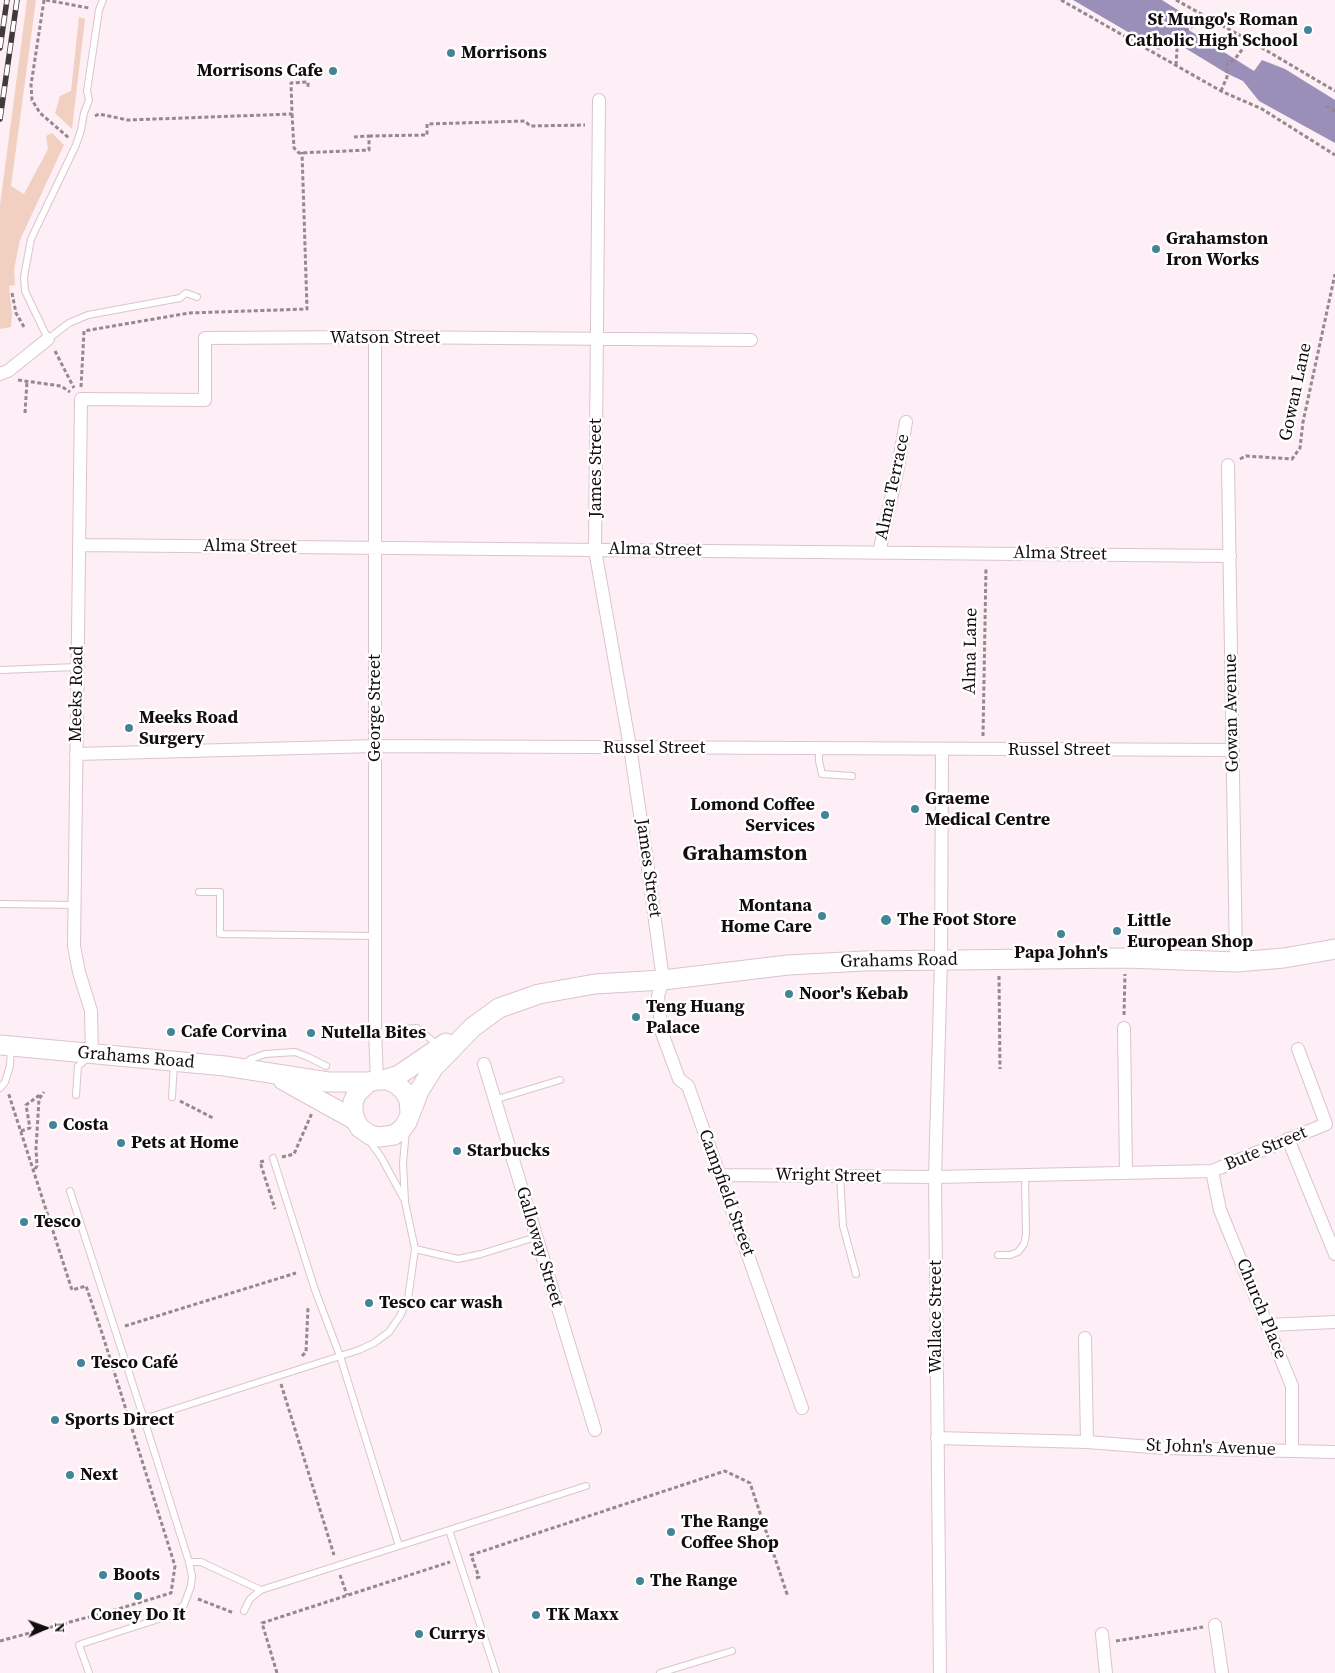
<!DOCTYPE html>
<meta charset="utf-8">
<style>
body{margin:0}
#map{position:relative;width:1335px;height:1673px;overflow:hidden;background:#fdeff5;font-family:"Source Serif 4",serif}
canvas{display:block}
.north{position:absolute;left:20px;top:1603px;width:50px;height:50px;-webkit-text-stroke:4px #fff;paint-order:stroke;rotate:88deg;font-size:14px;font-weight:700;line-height:20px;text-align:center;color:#140d10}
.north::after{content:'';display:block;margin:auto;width:18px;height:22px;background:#140d10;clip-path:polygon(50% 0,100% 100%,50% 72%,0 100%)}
</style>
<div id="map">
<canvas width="1335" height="1673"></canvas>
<div class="north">N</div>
</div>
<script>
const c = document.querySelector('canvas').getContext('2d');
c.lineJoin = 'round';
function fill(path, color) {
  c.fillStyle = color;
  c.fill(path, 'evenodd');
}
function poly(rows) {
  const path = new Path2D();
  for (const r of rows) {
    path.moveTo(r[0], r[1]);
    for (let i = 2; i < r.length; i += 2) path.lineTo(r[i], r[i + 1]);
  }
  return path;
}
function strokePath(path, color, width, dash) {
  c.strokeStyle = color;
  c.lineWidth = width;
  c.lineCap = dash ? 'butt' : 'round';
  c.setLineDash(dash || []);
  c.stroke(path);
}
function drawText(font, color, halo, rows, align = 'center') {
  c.font = font + ' "Source Serif 4",serif';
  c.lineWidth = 5;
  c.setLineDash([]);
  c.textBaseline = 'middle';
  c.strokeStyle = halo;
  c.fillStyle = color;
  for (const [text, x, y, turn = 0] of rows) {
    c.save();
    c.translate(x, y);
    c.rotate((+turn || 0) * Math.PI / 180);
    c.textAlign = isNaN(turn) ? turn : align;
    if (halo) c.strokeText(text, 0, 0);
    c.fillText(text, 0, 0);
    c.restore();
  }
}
fill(poly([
 [27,0,36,0,11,186,24,194,48,149,46,136,52,133,64,145,20,240,14,269,15,285,9,286,12,314,11,327,0,329,0,205],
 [79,17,85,19,72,129,55,113,60,96,71,91]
]), '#f1d0c2');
fill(poly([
 [1073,0,1162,0,1181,12,1176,22,1254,71,1262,60,1285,69,1335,100,1335,143,1259,101,1243,81,1226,73,1167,37,1159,50]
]), '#9a8fb8');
const lane = poly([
 [103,0,99,10,87,91,89,100,84,113,81,130,76,145,31,239,24,277,25,291,48,339,69,323,88,315,180,298,186,293,197,297],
 [1,670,77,667],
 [819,748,819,761,822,774,852,776],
 [199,892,220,892,220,934,375,936],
 [0,904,74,905],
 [388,1030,417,1028,439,1046],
 [243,1065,251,1059,265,1054,295,1052,308,1057,326,1066],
 [0,1088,5,1082,10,1066,11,1047],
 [76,1095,78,1066,89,1057],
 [172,1097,174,1063],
 [494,1100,560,1080],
 [368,1139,381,1157,404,1199],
 [273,1158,315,1290,340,1356,399,1546,449,1530,496,1673],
 [840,1176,843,1226,856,1274],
 [70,1191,144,1419],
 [415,1249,458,1259,481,1254,536,1237],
 [998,1255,1010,1255,1018,1252,1024,1244,1026,1235,1025,1175],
 [449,1530,586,1486],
 [189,1562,201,1562,261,1590,250,1599,244,1611],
 [261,1590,399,1546],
 [81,1644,171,1615,184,1605,191,1586,192,1576,189,1562,144,1419,359,1350,374,1343,389,1332,400,1316,408,1299,415,1249,405,1202,403,1163,406,1130],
 [79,1645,89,1673],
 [660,1673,732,1651]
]);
const street = poly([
 [599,100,595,550,630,747,647,861,663,980,658,996,662,1033,679,1079,688,1086,802,1408],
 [375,337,375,1031,377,1080],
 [0,374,8,371,48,339],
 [1228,465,1236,962],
 [79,545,1230,556],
 [879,553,897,472,906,422],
 [76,754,375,746,1233,750],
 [1124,1028,1126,1173],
 [92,1054,91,1011,79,972,74,946,81,399,205,400,205,338,375,337,751,340],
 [484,1064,595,1430],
 [1288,1139,1335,1254],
 [1212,1171,1220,1210,1292,1386,1292,1451],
 [720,1175,935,1177,1212,1171,1326,1124,1298,1049],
 [1268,1325,1335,1322],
 [1085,1338,1087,1442],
 [937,1438,1087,1442,1165,1448,1335,1452],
 [1215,1625,1222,1673],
 [1102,1634,1106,1673],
 [940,1673,935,1177,941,961,942,749]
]);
const secondary = poly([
 [0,1045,225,1066,328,1082,369,1082],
 [283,1080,355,1120],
 [384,1080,399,1075,446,1043],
 [410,1112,409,1100,404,1091,395,1083,387,1080,377,1080,369,1082,357,1093,353,1102,353,1111,355,1120,360,1128,370,1135,379,1137,394,1135,402,1129,407,1122,419,1091,434,1067,473,1027,499,1008,539,994,595,984,663,980,788,965,864,961,1126,958,1236,962,1284,958,1335,949]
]);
strokePath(lane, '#dbc4cd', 8);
strokePath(street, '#dbc4cd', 14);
strokePath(secondary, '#dbc4cd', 21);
strokePath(poly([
 [44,0,31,85,32,100,40,113,69,138],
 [46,0,89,8],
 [1061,0,1221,91,1262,109,1335,155],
 [1176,0,1252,42,1335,91],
 [1176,65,1178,34,1199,23,1203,15],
 [1221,91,1227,77,1227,64,1235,59,1244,47,1252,42],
 [1326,106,1335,111],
 [292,114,294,148,299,153,369,150,369,136,354,137],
 [95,116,99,114,128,120,292,114,291,83,308,82,308,88],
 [369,136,427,135,427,124,525,121,530,126,585,125],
 [12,293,16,313,24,327],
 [55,351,74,388],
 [18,380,61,386,70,392],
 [81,387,84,331,189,313,307,309,302,152],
 [25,413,27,381],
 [1240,459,1246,456,1292,459,1300,448,1303,422,1335,274],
 [983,736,986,567],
 [999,976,1000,1069],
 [1124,1015,1125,974],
 [180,1101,213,1118],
 [21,1131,30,1128,26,1105,41,1094],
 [282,1157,294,1154,312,1113],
 [264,1161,260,1162,275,1209],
 [35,1169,37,1166,36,1149,39,1099,44,1092],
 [125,1326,296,1273],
 [302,1356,306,1352,308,1307],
 [281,1384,334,1555],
 [340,1575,347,1595],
 [476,1578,479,1577,471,1555,725,1471,750,1483,788,1597],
 [198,1599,234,1613],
 [0,1641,118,1609,171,1593,175,1566,102,1333,86,1286,72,1290,8,1092],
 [1116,1641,1203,1627],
 [277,1673,262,1623,450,1562]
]), '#94898e', 3, [4, 2.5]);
strokePath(lane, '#fff', 6);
strokePath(street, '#fff', 12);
strokePath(secondary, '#fff', 19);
const rail = poly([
 [0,48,7,0],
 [0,119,17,0]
]);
strokePath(rail, '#41393c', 5.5);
strokePath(rail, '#fff', 4, [11]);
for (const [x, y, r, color] of [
 [1308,30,5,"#438596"],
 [451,53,5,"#438596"],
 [333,71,5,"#438596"],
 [1156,249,5,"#438596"],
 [129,728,5,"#438596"],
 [915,809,5,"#438596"],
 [825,815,5,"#438596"],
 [822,916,5,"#438596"],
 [886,920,6,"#438596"],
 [1117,931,5,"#438596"],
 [1061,934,5,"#438596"],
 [789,994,5,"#438596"],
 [636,1017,5,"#438596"],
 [171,1032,5,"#438596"],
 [311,1033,5,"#438596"],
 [53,1125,5,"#438596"],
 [121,1143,5,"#438596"],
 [457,1151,5,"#438596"],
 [24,1222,5,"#438596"],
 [369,1303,5,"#438596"],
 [81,1363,5,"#438596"],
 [55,1420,5,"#438596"],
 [70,1475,5,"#438596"],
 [671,1532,5,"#438596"],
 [103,1575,5,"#438596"],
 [640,1581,5,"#438596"],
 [138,1596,5,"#438596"],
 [536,1615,5,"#438596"],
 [419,1634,5,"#438596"]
]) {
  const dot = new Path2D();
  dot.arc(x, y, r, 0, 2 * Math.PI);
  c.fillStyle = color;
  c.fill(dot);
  strokePath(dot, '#fff', 2);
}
drawText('bold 18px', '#140d10', '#fff', [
 ["St Mungo's Roman",1298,20,"right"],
 ["Catholic High School",1298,41,"right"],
 ["Morrisons",461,53],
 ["Morrisons Cafe",323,71,"right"],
 ["Grahamston",1166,239],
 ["Iron Works",1166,260],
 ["Meeks Road",139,718],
 ["Surgery",139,739],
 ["Graeme",925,799],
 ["Medical Centre",925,820],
 ["Lomond Coffee",815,805,"right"],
 ["Services",815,826,"right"],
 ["Montana",812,906,"right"],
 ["Home Care",812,927,"right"],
 ["The Foot Store",897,920],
 ["Little",1127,921],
 ["European Shop",1127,942],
 ["Papa John's",1061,953,"center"],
 ["Noor's Kebab",799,994],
 ["Teng Huang",646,1007],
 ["Palace",646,1028],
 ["Cafe Corvina",181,1032],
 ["Nutella Bites",321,1033],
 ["Costa",63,1125],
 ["Pets at Home",131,1143],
 ["Starbucks",467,1151],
 ["Tesco",34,1222],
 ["Tesco car wash",379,1303],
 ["Tesco Café",91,1363],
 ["Sports Direct",65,1420],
 ["Next",80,1475],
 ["The Range",681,1522],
 ["Coffee Shop",681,1543],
 ["Boots",113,1575],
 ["The Range",650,1581],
 ["Coney Do It",138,1615,"center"],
 ["TK Maxx",546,1615],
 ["Currys",429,1634]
], 'left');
drawText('18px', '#140d10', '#fff', [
 ["Watson Street",385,338],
 ["Gowan Lane",1296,392,-78],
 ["James Street",596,468,-90],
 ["Alma Terrace",893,487,-78],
 ["Alma Street",250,547,1],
 ["Alma Street",655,550,1],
 ["Alma Street",1060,554,1],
 ["Alma Lane",971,651,-89],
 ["Meeks Road",77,694,-89],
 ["George Street",375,708,-90],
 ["Gowan Avenue",1232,713,-91],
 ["Russel Street",654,748],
 ["Russel Street",1059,750],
 ["James Street",648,868,82],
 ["Grahams Road",899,961,-1],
 ["Grahams Road",136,1058,5],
 ["Bute Street",1266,1149,-23],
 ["Wright Street",828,1176,1],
 ["Campfield Street",726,1193,70],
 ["Galloway Street",539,1247,73],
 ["Church Place",1261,1309,68],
 ["Wallace Street",936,1317,-90],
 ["St John's Avenue",1211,1448,2]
]);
drawText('bold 22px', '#140d10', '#fff', [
 ["Grahamston",745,854]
]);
</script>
